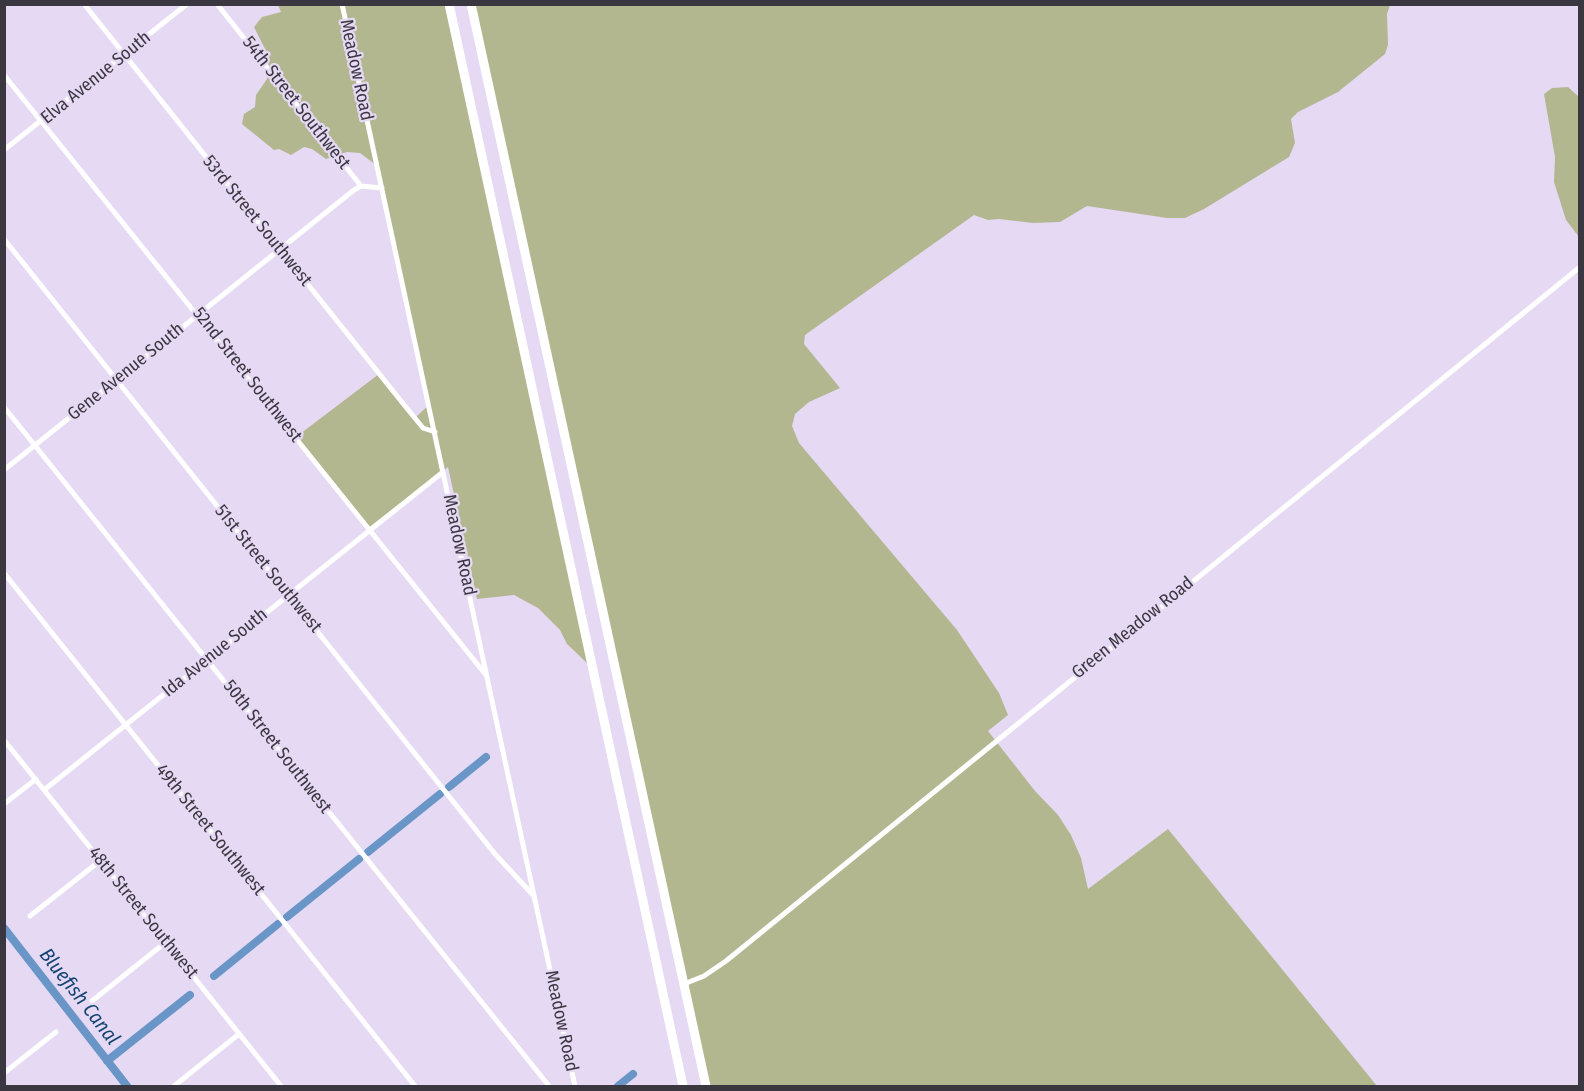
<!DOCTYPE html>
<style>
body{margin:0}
#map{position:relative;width:1584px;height:1091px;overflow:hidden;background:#e6d9f4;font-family:"Fira Sans Condensed",sans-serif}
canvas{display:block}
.frame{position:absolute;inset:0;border:6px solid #3b3741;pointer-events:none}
</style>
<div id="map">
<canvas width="1584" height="1091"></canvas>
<div class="frame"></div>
</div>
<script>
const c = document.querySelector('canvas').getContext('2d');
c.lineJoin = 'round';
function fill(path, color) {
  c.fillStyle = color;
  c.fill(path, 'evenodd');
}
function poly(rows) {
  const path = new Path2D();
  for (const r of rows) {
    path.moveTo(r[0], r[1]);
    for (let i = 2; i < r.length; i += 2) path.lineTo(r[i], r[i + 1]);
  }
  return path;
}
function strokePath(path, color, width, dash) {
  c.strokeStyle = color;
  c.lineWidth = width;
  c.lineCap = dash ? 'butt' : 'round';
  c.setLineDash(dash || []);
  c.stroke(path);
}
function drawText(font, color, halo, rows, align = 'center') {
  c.font = font + ' "Fira Sans Condensed",sans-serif';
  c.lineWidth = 4.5;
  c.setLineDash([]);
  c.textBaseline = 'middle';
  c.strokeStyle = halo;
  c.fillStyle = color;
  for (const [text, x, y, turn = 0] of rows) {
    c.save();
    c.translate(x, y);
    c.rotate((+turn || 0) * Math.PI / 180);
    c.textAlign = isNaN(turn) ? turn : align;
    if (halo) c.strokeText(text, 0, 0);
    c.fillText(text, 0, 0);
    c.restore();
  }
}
fill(poly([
 [278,5,445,5,589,665,567,644,560,630,538,608,514,595,477,599,448,467,368,528,296,437,379,374,416,417,430,404,376,165,360,153,347,152,326,159,312,149,304,147,291,155,279,149,274,150,242,124,244,114,255,107,256,95,267,79,265,49,254,27,262,17,281,12],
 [475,5,1390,5,1387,14,1388,45,1385,54,1338,92,1298,112,1291,119,1295,143,1289,157,1204,209,1185,218,1167,218,1087,206,1060,222,1033,223,999,219,988,220,974,215,805,335,804,344,840,388,809,402,795,414,792,426,799,443,957,630,999,693,1008,715,988,731,1035,791,1058,815,1071,835,1081,858,1088,889,1168,829,1377,1086,710,1086],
 [1568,87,1579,97,1579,237,1566,220,1554,182,1555,157,1544,94,1552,88]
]), '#b2b790');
strokePath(poly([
 [449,787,486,757],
 [368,852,440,794],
 [287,917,359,859],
 [4,928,127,1086],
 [214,976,278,924],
 [107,1061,190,995],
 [618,1086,633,1074]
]), '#6995c7', 8);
strokePath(poly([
 [84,4,401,401,423,428,435,432],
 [217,4,361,186,382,188],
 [342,4,575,1086],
 [4,75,486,675],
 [4,150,187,4],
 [4,239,495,854,533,895],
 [4,407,549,1086],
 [4,470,354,190,361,186],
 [4,573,415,1086],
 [4,740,281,1086],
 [44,790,443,472],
 [4,804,36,779],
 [30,916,101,860],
 [684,984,704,976,726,961,1580,267],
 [92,1001,166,942],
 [4,1073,56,1032],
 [174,1086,239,1034]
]), '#fff', 5);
strokePath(poly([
 [449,4,683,1086],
 [471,4,706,1086]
]), '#fff', 9);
drawText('18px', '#3b3741', '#e6d9f4', [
 ["Meadow Road",356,70,78],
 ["Elva Avenue South",96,78,-39],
 ["54th Street Southwest",296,103,52],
 ["53rd Street Southwest",257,221,51],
 ["Gene Avenue South",126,372,-39],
 ["52nd Street Southwest",247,375,52],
 ["Meadow Road",459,545,78],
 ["51st Street Southwest",268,569,51],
 ["Green Meadow Road",1133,628,-39],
 ["Ida Avenue South",215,653,-39],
 ["50th Street Southwest",277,747,52],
 ["49th Street Southwest",210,830,51],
 ["48th Street Southwest",143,913,51],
 ["Meadow Road",561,1021,78]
]);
drawText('italic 20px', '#154473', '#e6d9f4', [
 ["Bluefish Canal",79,997,52]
]);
</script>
